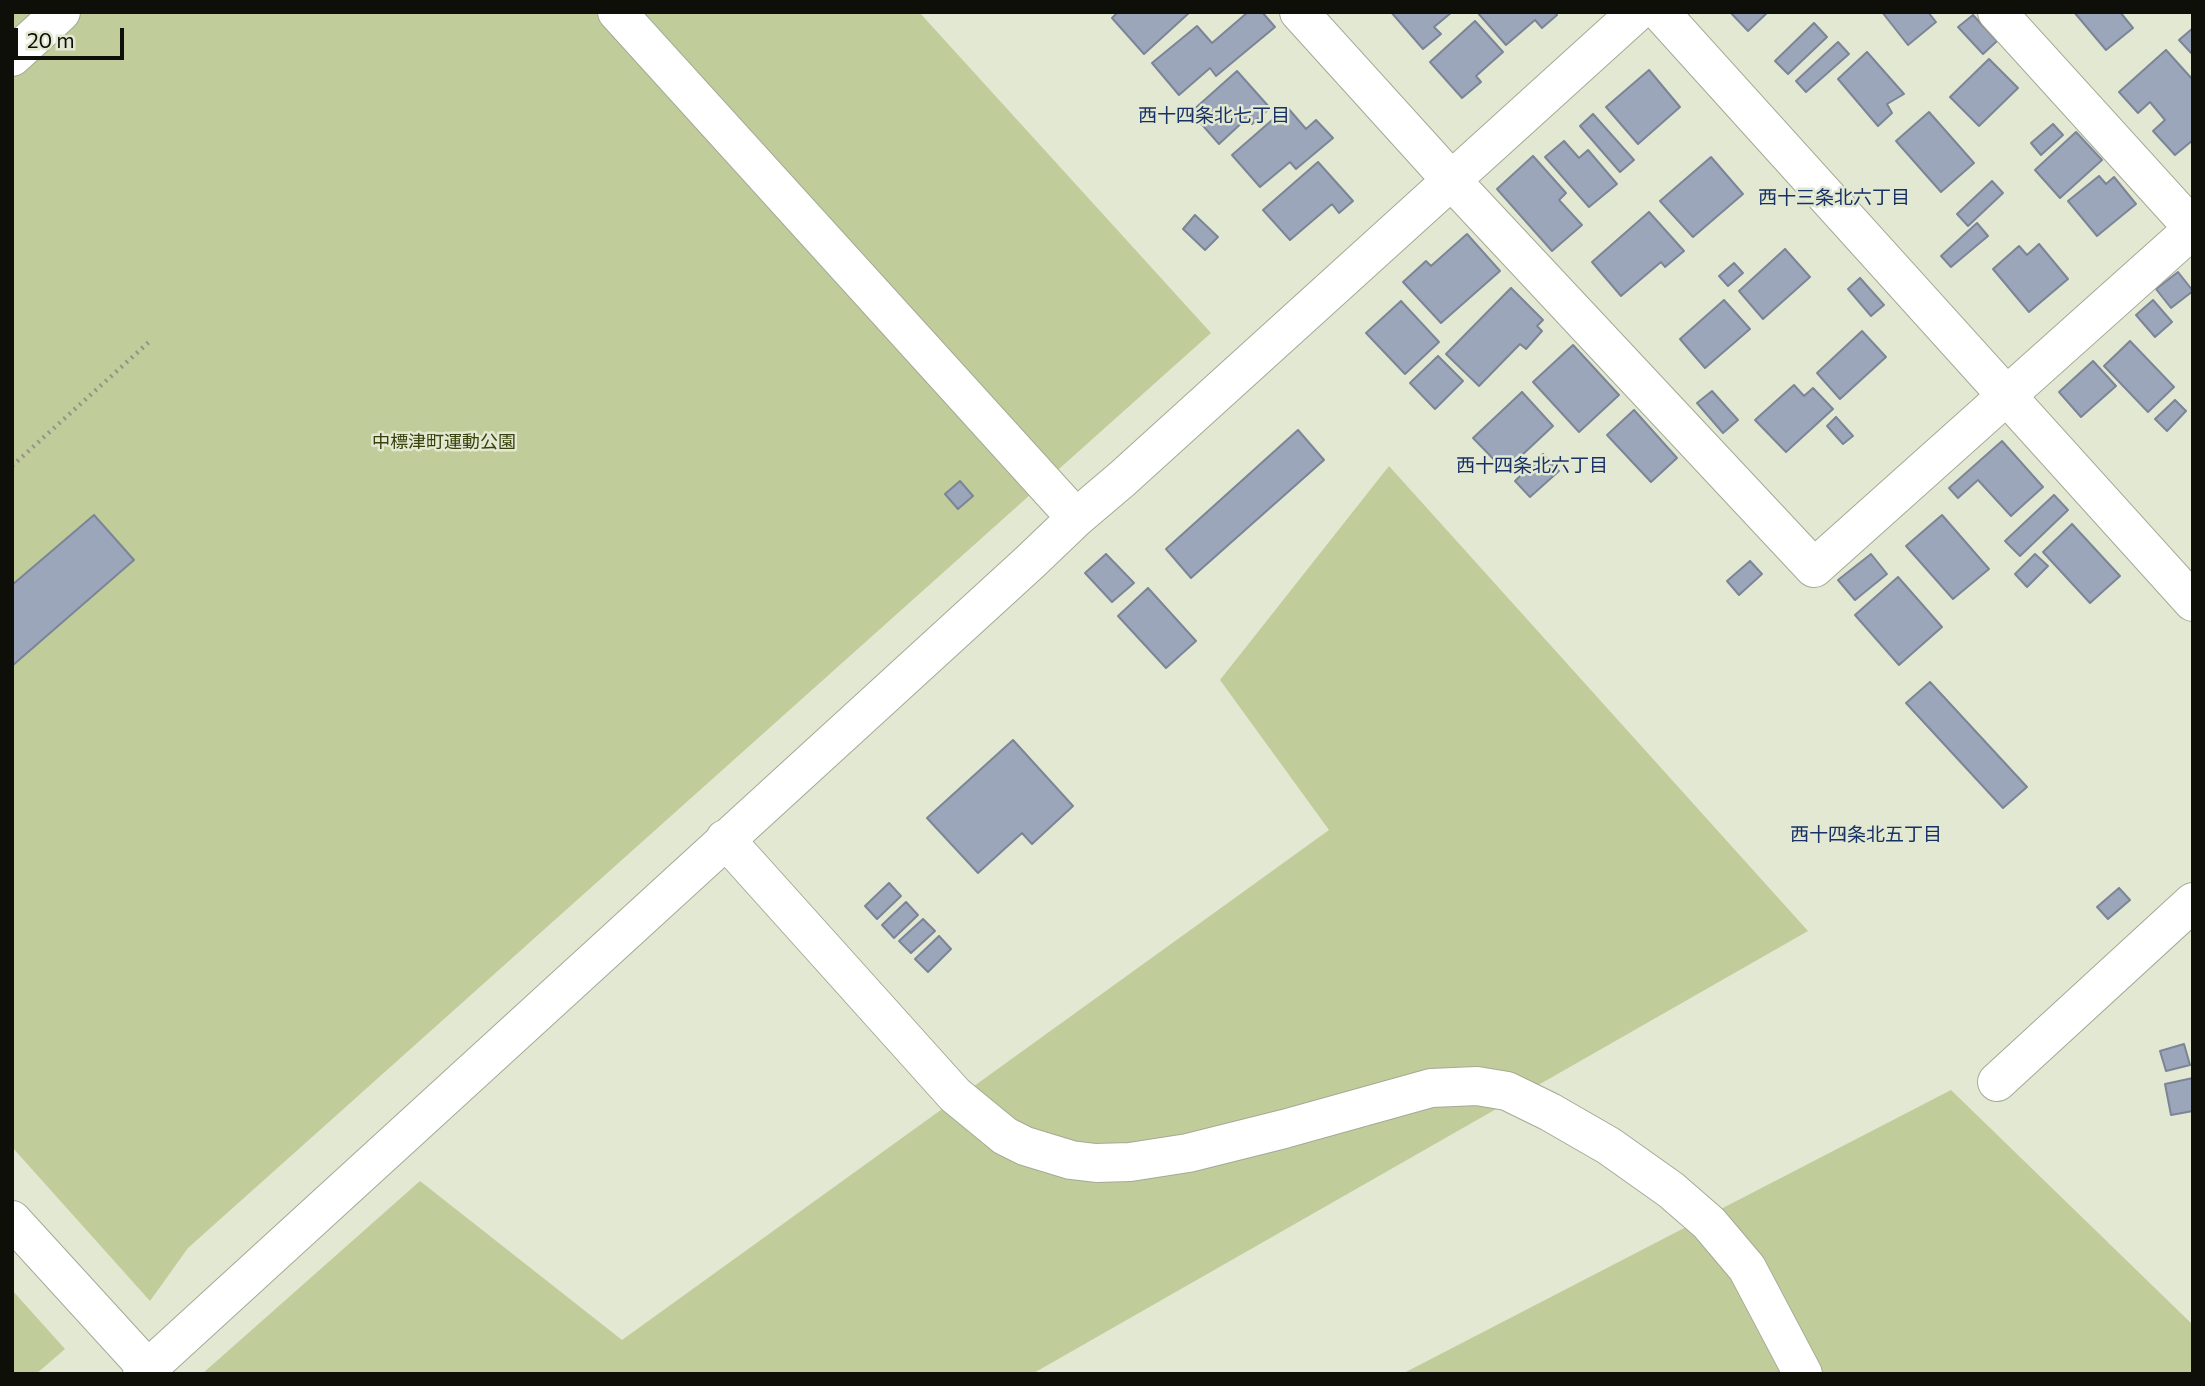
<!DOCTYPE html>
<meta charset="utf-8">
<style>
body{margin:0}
#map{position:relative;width:2205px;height:1386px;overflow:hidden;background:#e2e8d1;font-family:Commissioner,sans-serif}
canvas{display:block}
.frame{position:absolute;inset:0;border:14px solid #0d0f08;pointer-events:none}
.scale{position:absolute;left:14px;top:28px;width:110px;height:32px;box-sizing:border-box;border:4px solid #0d0f08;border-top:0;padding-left:9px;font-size:21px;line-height:24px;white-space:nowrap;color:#0d0f08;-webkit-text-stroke:5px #e2e8d1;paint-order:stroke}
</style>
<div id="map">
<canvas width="2205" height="1386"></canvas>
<div class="frame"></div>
<div class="scale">20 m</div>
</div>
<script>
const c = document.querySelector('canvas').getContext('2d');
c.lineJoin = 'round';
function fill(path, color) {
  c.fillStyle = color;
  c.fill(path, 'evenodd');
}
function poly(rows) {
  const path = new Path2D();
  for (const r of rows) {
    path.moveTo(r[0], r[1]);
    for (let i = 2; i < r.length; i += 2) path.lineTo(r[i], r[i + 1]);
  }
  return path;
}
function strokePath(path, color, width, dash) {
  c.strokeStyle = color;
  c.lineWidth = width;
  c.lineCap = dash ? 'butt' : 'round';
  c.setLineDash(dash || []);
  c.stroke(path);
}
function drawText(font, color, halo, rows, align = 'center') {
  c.font = font + ' Commissioner,"Noto Sans JP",sans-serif';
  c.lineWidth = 5;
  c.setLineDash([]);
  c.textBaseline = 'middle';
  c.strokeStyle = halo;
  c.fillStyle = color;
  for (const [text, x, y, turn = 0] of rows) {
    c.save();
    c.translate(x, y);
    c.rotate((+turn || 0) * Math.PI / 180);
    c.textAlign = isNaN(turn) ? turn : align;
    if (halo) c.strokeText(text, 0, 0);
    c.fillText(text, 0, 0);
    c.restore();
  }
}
fill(poly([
 [12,12,919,12,1211,333,188,1248,150,1301,12,1147],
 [1389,466,1808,931,1032,1374,202,1374,420,1181,622,1340,1329,830,1220,680],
 [1951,1090,2193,1325,2193,1374,1402,1374],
 [12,1290,65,1349,36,1374,12,1374]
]), '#c0cc9a');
const building = poly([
 [1118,12,1190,12,1144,54,1112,18,1118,12],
 [1248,12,1262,12,1275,27,1216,76,1210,68,1179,95,1152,63,1197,26,1212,43,1248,12],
 [1391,12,1452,12,1434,27,1441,34,1423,49,1391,12],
 [1555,12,1557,15,1542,28,1535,20,1506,45,1478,13,1555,12],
 [1730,12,1768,12,1748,31,1730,12],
 [1882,12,1928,12,1936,22,1908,45,1882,12],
 [2074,12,2120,12,2133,28,2106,50,2074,12],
 [1973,15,1997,41,1983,54,1958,27,1973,15],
 [1475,21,1503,52,1476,76,1481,82,1462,98,1430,62,1475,21],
 [1814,23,1827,37,1788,74,1775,61,1814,23],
 [2193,28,2193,55,2179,40,2193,28],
 [1838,42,1849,54,1806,92,1796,81,1838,42],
 [2166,50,2193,80,2193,140,2175,155,2153,131,2165,120,2150,102,2138,113,2119,92,2166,50],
 [1867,52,1904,94,1887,104,1892,113,1878,126,1838,79,1867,52],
 [1989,59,2018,88,1979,126,1950,97,1989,59],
 [1649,70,1680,107,1638,144,1606,107,1649,70],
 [1237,71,1270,108,1252,124,1247,118,1219,144,1191,112,1237,71],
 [1287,107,1306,129,1316,120,1333,138,1296,169,1290,162,1260,187,1232,155,1287,107],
 [1929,112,1974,163,1941,192,1896,141,1929,112],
 [1593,114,1634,160,1620,172,1580,126,1593,114],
 [2053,124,2063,135,2041,155,2031,143,2053,124],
 [2076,132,2102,160,2060,198,2035,170,2076,132],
 [1564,141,1579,158,1588,150,1617,184,1589,207,1545,157,1564,141],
 [1533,156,1566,193,1559,200,1582,225,1552,251,1497,189,1533,156],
 [1711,157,1743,194,1693,237,1660,201,1711,157],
 [1318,162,1353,201,1339,213,1332,204,1290,240,1263,210,1318,162],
 [2099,176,2106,184,2114,177,2136,204,2097,236,2068,201,2099,176],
 [1992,181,2003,193,1968,226,1957,214,1992,181],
 [1649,212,1684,251,1665,267,1661,262,1621,296,1592,262,1649,212],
 [1195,215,1218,237,1205,250,1183,229,1195,215],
 [1977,223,1988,236,1951,267,1941,256,1977,223],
 [1467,234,1500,271,1441,323,1403,282,1426,261,1431,266,1467,234],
 [2039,244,2068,279,2029,312,1993,269,2019,246,2027,255,2039,244],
 [1785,249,1810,277,1763,319,1739,291,1785,249],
 [1734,263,1743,273,1728,286,1719,276,1734,263],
 [2178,272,2193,291,2171,308,2156,289,2178,272],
 [1860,278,1884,305,1871,316,1848,289,1860,278],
 [1511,288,1543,320,1537,326,1542,331,1526,349,1520,344,1479,386,1446,354,1511,288],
 [1724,300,1750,329,1705,368,1680,339,1724,300],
 [2153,300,2172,322,2155,337,2136,315,2153,300],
 [1401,301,1439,342,1405,374,1366,333,1401,301],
 [1862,331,1886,357,1840,399,1817,373,1862,331],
 [2130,341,2174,387,2148,412,2104,366,2130,341],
 [1573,345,1619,395,1579,432,1533,382,1573,345],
 [1438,356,1463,381,1435,409,1410,383,1438,356],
 [2093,361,2116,386,2081,417,2059,392,2093,361],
 [1794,385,1804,396,1813,388,1833,409,1786,452,1755,420,1794,385],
 [1712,391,1738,420,1723,433,1697,403,1712,391],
 [1522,392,1553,426,1505,471,1473,438,1522,392],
 [2175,400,2186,411,2167,431,2155,419,2175,400],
 [1634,410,1677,458,1651,482,1607,435,1634,410],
 [1836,417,1853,436,1843,444,1827,426,1836,417],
 [1298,430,1324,460,1191,578,1166,549,1298,430],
 [2002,441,2043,487,2011,516,1978,480,1958,498,1949,488,2002,441],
 [1543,454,1559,471,1530,497,1515,481,1543,454],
 [960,481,973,496,958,509,945,494,960,481],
 [2054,495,2068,510,2020,556,2005,541,2054,495],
 [94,515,134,560,12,666,12,585,94,515],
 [1942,515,1989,569,1953,599,1906,546,1942,515],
 [2072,524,2120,576,2090,603,2043,552,2072,524],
 [1106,554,1134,583,1112,602,1085,573,1106,554],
 [1871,554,1887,574,1855,600,1838,580,1871,554],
 [2035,554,2048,566,2027,587,2015,574,2035,554],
 [1750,561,1762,574,1739,595,1727,581,1750,561],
 [1898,577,1942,627,1899,665,1855,615,1898,577],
 [1148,588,1196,641,1166,668,1118,616,1148,588],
 [1930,682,2027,787,2003,808,1906,703,1930,682],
 [1013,740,1073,806,1032,844,1022,833,978,873,927,818,1013,740],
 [889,883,901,896,877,919,865,906,889,883],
 [2119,888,2130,900,2108,919,2097,907,2119,888],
 [906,902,918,915,894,938,882,925,906,902],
 [923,919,935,931,911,953,899,941,923,919],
 [939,936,951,949,928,972,915,959,939,936],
 [2184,1044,2190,1065,2166,1071,2160,1051,2184,1044],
 [2193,1078,2193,1111,2171,1115,2165,1084,2193,1078]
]);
fill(building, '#9ca6ba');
strokePath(building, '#7b8597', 2);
const minor = poly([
 [617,12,1076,518],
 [1299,12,1452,181,1814,568,2193,229],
 [1660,12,2193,602],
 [1997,12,2193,228],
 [12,57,61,12],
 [725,839,955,1095,1005,1136,1025,1146,1071,1160,1096,1163,1130,1162,1188,1153,1284,1129,1431,1088,1477,1086,1507,1091,1550,1112,1609,1146,1671,1190,1709,1223,1747,1268,1803,1374],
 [1997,1082,2193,902],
 [12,1220,148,1369],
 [142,1374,1030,562,1076,518,1122,479,1637,12]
]);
strokePath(minor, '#a4aa95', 40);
strokePath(poly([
 [12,466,150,341]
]), '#919685', 4.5, [2, 5]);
strokePath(minor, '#fff', 38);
drawText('18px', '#38410a', '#e2e8d1', [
 ["中標津町運動公園",444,442]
]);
drawText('19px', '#173066', '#e2e8d1', [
 ["西十四条北七丁目",1214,116],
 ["西十三条北六丁目",1834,198],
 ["西十四条北六丁目",1532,466],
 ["西十四条北五丁目",1866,835]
]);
</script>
